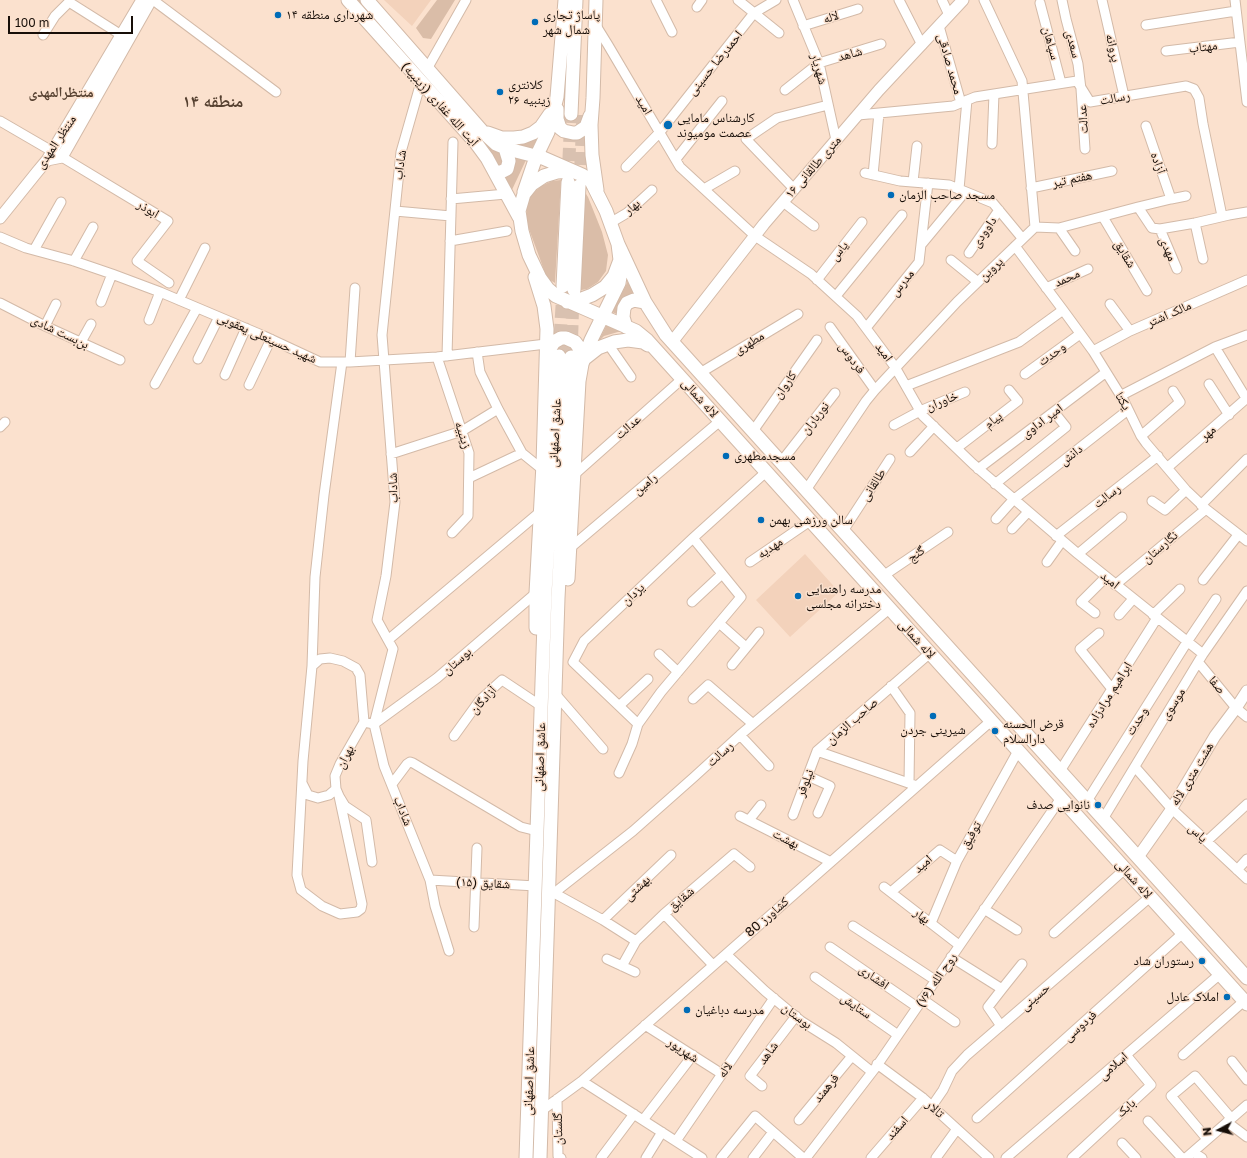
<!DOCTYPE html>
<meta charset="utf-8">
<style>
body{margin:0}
#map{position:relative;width:1247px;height:1158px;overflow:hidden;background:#fbe1ce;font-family:"Golos Text",sans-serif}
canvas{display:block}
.north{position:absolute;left:1199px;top:1110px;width:40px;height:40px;-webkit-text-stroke:3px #fbe1ce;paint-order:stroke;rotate:263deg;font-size:11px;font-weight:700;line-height:16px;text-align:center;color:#170e08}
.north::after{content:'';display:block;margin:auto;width:14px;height:18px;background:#170e08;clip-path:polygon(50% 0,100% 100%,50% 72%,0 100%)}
.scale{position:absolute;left:8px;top:16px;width:125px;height:18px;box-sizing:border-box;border:2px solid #170e08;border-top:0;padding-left:5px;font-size:12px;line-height:14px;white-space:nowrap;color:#170e08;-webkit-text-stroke:3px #fbe1ce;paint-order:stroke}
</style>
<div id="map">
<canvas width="1247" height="1158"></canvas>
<div class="north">N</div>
<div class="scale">100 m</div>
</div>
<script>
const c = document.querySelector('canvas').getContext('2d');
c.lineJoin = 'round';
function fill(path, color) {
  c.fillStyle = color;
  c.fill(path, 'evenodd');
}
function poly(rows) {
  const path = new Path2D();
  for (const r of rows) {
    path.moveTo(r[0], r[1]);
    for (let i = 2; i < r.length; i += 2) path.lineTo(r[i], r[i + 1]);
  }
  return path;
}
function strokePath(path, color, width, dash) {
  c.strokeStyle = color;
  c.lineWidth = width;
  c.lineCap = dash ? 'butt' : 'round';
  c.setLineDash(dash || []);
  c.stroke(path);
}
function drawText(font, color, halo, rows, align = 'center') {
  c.font = font + ' "Golos Text","Noto Naskh Arabic",sans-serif';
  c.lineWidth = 3;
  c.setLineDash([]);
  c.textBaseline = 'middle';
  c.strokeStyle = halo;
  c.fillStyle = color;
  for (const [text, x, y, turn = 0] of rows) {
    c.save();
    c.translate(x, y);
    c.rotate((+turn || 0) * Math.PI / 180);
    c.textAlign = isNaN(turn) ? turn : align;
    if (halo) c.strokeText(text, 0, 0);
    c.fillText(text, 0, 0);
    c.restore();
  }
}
fill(poly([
 [384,0,431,0,412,26],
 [805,554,839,592,790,637,756,600]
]), '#f3d2bb');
fill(poly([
 [354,0,360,0,492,148,502,154,505,161,498,169],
 [437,0,455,0,431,39,423,38,416,28],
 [540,134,532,148,510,145],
 [514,156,526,160,510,194,502,178],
 [561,180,555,283,550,280,545,273,540,259,526,221,527,206,531,195,541,186,552,181],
 [581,186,588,197,602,232,608,255,606,271,598,282,587,289,576,291],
 [628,281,635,295,619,315,612,312],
 [607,324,623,332,618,332,604,336,598,342]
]), '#dabda8');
strokePath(poly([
 [568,180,571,114],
 [580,184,583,115],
 [559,356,563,290],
 [571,357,573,293]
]), '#d9c1b0', 13, [13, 6]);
const minor = poly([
 [153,0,276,92],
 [656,0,672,32],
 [738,0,779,33],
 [793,0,819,63,836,140],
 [899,0,922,45],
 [942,0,949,15],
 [984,0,1022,81,1035,227],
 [1062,0,1066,19,1078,64,1081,89,1085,149],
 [1102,0,1124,96],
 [1235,0,1247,102],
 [1040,3,1061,83],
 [697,7,702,0],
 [595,24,608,45,680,167,755,236,811,274,857,316,895,367,923,416,973,464,1078,554,1203,654],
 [1146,25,1236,11],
 [803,26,858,9],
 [939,26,961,103],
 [43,35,55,16,69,2,126,38],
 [1166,51,1240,42],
 [427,69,466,0],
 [421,82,401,152,382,335,395,502,386,576,377,620,393,649,374,724,384,766,430,880,435,906,449,951],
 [785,90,819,63,881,44],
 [858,115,953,106,975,97,1077,81,1090,102,1186,86,1194,89,1199,98,1203,124,1222,216],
 [0,121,62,157,168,221,137,261,169,283],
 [1146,126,1171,199],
 [992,144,994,94],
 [676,159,722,101],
 [626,167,660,132,754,13,776,0],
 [865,173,900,181,949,185,993,203,1022,238],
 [873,175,879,113],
 [913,182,917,146],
 [1031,188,1112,171],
 [704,189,735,171],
 [794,189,746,139,777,118,828,105],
 [959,189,967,100],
 [451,199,506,194],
 [783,202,814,226],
 [1138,207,1171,199,1186,196],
 [395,211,451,216],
 [1103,217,1147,291],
 [610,223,627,213,652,190],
 [1195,223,1203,259],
 [1059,228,1075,251],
 [1160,229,1177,269],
 [0,237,26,248,74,261,112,274,160,292,264,336,320,362,350,362,437,357,546,344],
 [450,241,507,231],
 [921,245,965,192],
 [1015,246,1063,310,1093,351,1124,401,1141,436,1146,443,1186,490,1206,509,1247,541],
 [34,250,61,202],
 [969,253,999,210],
 [951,260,978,282],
 [74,261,93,227],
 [817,280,862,222],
 [1046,288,1088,269],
 [836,296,902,215],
 [179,300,205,248],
 [101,302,112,274],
 [0,303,45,326,120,360],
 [1110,304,1130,331],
 [149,320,160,292],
 [45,326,56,304],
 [830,327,875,390],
 [866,328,919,262,928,183],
 [81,342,91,324],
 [608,344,631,377],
 [1215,347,1246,398],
 [1093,351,1130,331,1247,280],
 [477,352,480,372,498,409,522,453,543,470],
 [447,356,453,142],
 [437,357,469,453,468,516,452,533],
 [198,359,219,317],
 [350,362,355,288],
 [700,373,798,314],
 [1025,374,1080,334],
 [225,375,246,328],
 [155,384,197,308],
 [1209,384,1229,415],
 [249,385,271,339],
 [906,386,1019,342,1063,310],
 [1120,396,1215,347,1247,335],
 [894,425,920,411,965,392],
 [0,427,5,422],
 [753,431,817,340],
 [1141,436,1180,402,1173,391],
 [957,448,1018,401,1009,390],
 [910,452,934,426],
 [391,454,462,431,498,409],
 [781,462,835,393],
 [1168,467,1247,398],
 [978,469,1105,373],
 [574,475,682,379],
 [469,478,522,453],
 [995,484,1066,427,1054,412],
 [806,490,866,401,875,390,957,302,1035,227,1059,228,1138,207,1152,228,1160,229,1195,223,1229,215,1247,212],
 [1152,501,1165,510,1186,490],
 [1201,505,1247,459],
 [996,519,1013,500,1128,410],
 [1012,529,1028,512],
 [843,531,890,459],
 [1056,536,1158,456],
 [570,548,720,421],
 [1078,554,1122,517],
 [750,562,810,521],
 [1047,562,1062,541],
 [883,576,948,532],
 [1203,580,1238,535],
 [1115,585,1206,509],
 [692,602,722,574],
 [1095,613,1081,602,1106,577],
 [1119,615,1133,599],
 [1153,615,1180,589],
 [719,623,746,647],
 [1099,633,1080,649,1112,689],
 [388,640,540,512],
 [659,654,678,672],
 [1199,663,1236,708,1247,717],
 [732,665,759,632],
 [312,666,320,659,330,658,343,661,356,668,360,675,364,722],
 [891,686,910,713,909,783],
 [558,697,603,749],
 [693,699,708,685,753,724],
 [619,706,648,679],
 [638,724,573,662,584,641,693,538,766,472],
 [740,735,769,766],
 [454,736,480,700,502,680,538,704],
 [817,751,917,786],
 [1135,767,1171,808,1247,879],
 [1060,771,1157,618],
 [619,773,632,744,638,724,661,692,741,597,693,538],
 [808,776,830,786,818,813],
 [302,783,308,795,318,798,329,795,336,789],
 [392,784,407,764,410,762,413,763,521,827,537,831],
 [339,796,362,904,361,909,357,912,340,914,322,906,301,890,297,875,303,761,312,666,315,577,324,495,342,362],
 [1087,801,1187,642,1216,599],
 [793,815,817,751,930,653],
 [740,816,831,862],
 [1103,819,1203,654,1247,591],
 [749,820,761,805],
 [1207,841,1247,804],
 [372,862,366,820,345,806,339,796,336,789,335,776,340,764,364,722,374,724,437,678,536,593],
 [1237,870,1247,859],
 [430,880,536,886],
 [884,887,959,945],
 [891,892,940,850,957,861],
 [554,893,603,920,636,941],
 [549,897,633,831,694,777,740,735,889,609],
 [984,909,1017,930],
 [664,914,713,965],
 [603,920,671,855],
 [931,923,957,861,1018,751],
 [853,926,935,980],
 [474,927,477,848],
 [1054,933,1125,869],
 [830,947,917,1007],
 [726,954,765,991,801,1021,836,1043,872,1072],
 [951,957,1002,989],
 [607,959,635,972],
 [622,966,636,941,664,914,734,854,750,867],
 [815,977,898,1035],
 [922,999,955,1022],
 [645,1025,722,1074],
 [1001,1026,988,1007,1002,989,1022,964],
 [1183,1055,1244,1001],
 [1232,1061,1247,1080],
 [877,1064,923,1098,989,1158],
 [582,1081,702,1158],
 [762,1086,750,1076,796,1016],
 [557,1099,558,1156,561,1158],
 [932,1106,943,1090,952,1071,967,1055,1150,897],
 [541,1111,582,1081,991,721],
 [977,1118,1183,933],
 [643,1120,693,1055],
 [799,1120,852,1056],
 [1148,1121,1182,1158],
 [1227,1122,1247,1137],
 [1207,1139,1171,1096,1195,1076,1231,1118],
 [676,1141,774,998],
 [1122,1143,1136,1158],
 [1193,1152,1202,1158],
 [601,1158,634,1114],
 [646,1158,662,1132],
 [721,1158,755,1116,803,1158],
 [753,1158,773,1132],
 [806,1158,876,1067,1061,798],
 [871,1158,923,1098],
 [936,1158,957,1129],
 [1006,1158,1220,974],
 [1072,1158,1151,1085,1126,1055],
 [1186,1158,1247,1105]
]);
const tertiary = poly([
 [47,160,62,157,151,0],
 [0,218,37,172,47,160,142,0],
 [672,342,764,224,879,90,963,0],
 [1138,857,1169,813,1215,736,1236,708,1247,691]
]);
const primary = poly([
 [348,0,476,143,487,158,519,217],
 [367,0,482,131,496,144,508,149,543,158,582,175,591,181,606,211,618,244,620,260,614,276,605,287,592,295,579,300,567,302],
 [596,0,593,98,591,125,592,155,597,190],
 [557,109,557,119,560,128,564,131,573,133,577,133,586,127,590,116],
 [571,114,576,0],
 [488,133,502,138,514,138,523,137,533,133,541,127,550,114],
 [571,171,557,172,544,176,532,184,524,194,519,211,522,231,529,255,540,278,548,289,556,296,636,331,647,340,1247,1004],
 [495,172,501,172,507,169,509,161,505,148],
 [524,192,536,157,548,132,557,97,565,0],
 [618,244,645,302,666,335,1247,978],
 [535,277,544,306,547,329,543,464,536,593,536,628],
 [563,286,568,182],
 [574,290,579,186],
 [626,327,623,317,624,308,627,303,634,300,645,302],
 [548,355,549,350,554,342,561,338,566,338,575,342,578,346,581,354,582,364],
 [584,359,598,348,614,342,628,340,643,342,648,345],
 [568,579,579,381,582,364,591,340,619,283,621,271,620,260],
 [526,1158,545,593,559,356],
 [540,1158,558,598,571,357]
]);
strokePath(minor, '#d3baa8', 11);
strokePath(tertiary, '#d3baa8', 13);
strokePath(primary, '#d3baa8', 15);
strokePath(minor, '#fff', 9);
strokePath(tertiary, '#fff', 11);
strokePath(primary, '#fff', 13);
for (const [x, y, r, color] of [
 [278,15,4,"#006cb7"],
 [535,22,4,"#006cb7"],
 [500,92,4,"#006cb7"],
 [668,125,5,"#006cb7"],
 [891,195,4,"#006cb7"],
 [726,456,4,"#006cb7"],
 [761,520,4,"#006cb7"],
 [798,596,4,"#006cb7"],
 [933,716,4,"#006cb7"],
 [995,731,4,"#006cb7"],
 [1098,805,4,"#006cb7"],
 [1202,961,4,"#006cb7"],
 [1227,997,4,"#006cb7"],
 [687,1010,4,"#006cb7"]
]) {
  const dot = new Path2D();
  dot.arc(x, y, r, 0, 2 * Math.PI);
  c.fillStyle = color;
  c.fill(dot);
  strokePath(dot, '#fbe1ce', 1.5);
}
drawText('13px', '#170e08', '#fbe1ce', [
 ["شهرداری منطقه ۱۴",286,15],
 ["پاساژ تجاری",543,15],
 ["شمال شهر",543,30],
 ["کلانتری",508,85],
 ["۲۶ زینبیه",508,100],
 ["کارشناس مامایی",677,118],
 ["عصمت مومیوند",677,133],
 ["مسجد صاحب الزمان",899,195],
 ["مسجدمطهری",734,456],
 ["سالن ورزشی بهمن",769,520],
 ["مدرسه راهنمایی",806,589],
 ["دخترانه مجلسی",806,604],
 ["قرض الحسنه",1003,724],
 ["دارالسلام",1003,739],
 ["شیرینی جردن",933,730,"center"],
 ["نانوایی صدف",1090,805,"right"],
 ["رستوران شاد",1194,961,"right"],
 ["املاک عادل",1219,997,"right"],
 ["مدرسه دباغیان",695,1010]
], 'left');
drawText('13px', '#170e08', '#fbe1ce', [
 ["لاله",831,17,-17],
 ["سپاهان",1051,43,75],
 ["سعدی",1073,44,74],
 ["مهتاب",1203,47,-7],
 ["پروانه",1113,48,77],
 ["شاهد",850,54,-16],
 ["احمدرضا حسینی",715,63,-51],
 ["محمد صادقی",950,64,74],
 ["شهریار",819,69,74],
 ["رسالت",1115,98,-10],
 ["آیت الله غفاری (زینبیه)",440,104,48],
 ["امید",644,105,59],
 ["عدالت",1083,119,-94],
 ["منتظر المهدی",56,142,-56],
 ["آزاده",1158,163,71],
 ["شاداب",400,165,-82],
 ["۱۶ متری طالقانی",813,167,-49],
 ["هفتم تیر",1072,179,-12],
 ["بهار",632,207,-40],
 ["ابوذر",148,209,31],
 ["داوودی",984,232,-56],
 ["مهدی",1168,249,67],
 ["یاس",839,251,-52],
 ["شقایق",1125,254,59],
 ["پروین",991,269,-44],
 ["محمد",1067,278,-24],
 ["مدرس",902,283,-51],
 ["مالک اشتر",1169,314,-24],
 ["بن‌بست شادی",60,332,25],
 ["شهید حسینعلی یعقوبی",267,338,24],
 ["مطهری",749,343,-31],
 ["امید",884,352,54],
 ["وحدت",1052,354,-36],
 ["فردوس",852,358,54],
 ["کاروان",785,385,-55],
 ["لاله شمالی",700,398,48],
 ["خاوران",942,401,-22],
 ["یکتا",1123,401,59],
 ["نورباران",815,418,-52],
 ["پیام",993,420,-38],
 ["امیر اداوی",1042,421,-37],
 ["عدالت",628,427,-41],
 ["عاشق اصفهانی",555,433,-87],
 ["مهر",1208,433,-41],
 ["زینبیه",463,435,72],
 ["دانش",1071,455,-38],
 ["رامین",645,484,-40],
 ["طالقانی",873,485,-57],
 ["شاداب",393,488,-92],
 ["رسالت",1107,496,-38],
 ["نگارستان",1160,547,-40],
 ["مهدیه",770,548,-34],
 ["گنج",916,554,-34],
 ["امید",1110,580,39],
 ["یزدان",633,594,-43],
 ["لاله شمالی",917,639,48],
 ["بوستان",457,661,-41],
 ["صفا",1217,685,50],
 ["ابراهیم مرادزاده",1109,695,-58],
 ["آزادگان",483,700,-47],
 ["موسوی",1173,704,-58],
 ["صاحب الزمان",852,721,-41],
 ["وحدت",1137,721,-58],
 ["رسالت",720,754,-42],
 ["بهران",345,757,-62],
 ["عاشق اصفهانی",540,757,-88],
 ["هشت متری لاله",1192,774,-59],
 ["نیلوفر",805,783,-69],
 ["شاداب",403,811,68],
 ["یاس",1198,833,43],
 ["توفیق",971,835,-61],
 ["بهشت",786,839,27],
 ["امید",923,864,-41],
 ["لاله شمالی",1134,879,48],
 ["شقایق (۱۵)",483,883,3],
 ["بهشتی",637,888,-43],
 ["شقایق",681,899,-41],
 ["بهار",922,916,38],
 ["کشاورز 80",767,917,-41],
 ["افشاری",874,977,35],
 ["روح الله (۷۶)",936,980,-56],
 ["حسینی",1035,997,-41],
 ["ستایش",856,1006,35],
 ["بوستان",797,1016,37],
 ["فردوسی",1080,1026,-42],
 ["شهریور",683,1050,33],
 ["شاهد",768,1053,-53],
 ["اسلامی",1113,1066,-41],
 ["لاله",725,1070,-55],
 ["عاشق اصفهانی",529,1081,-88],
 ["فرهمند",826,1088,-51],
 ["بابک",1126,1108,-42],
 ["تالار",935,1109,42],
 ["اسفند",897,1128,-49],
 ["گلستان",558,1129,-91]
]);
drawText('bold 14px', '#554030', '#fbe1ce', [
 ["منتظرالمهدی",61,93]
]);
drawText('bold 17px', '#554030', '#fbe1ce', [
 ["منطقه ۱۴",213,102]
]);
</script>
